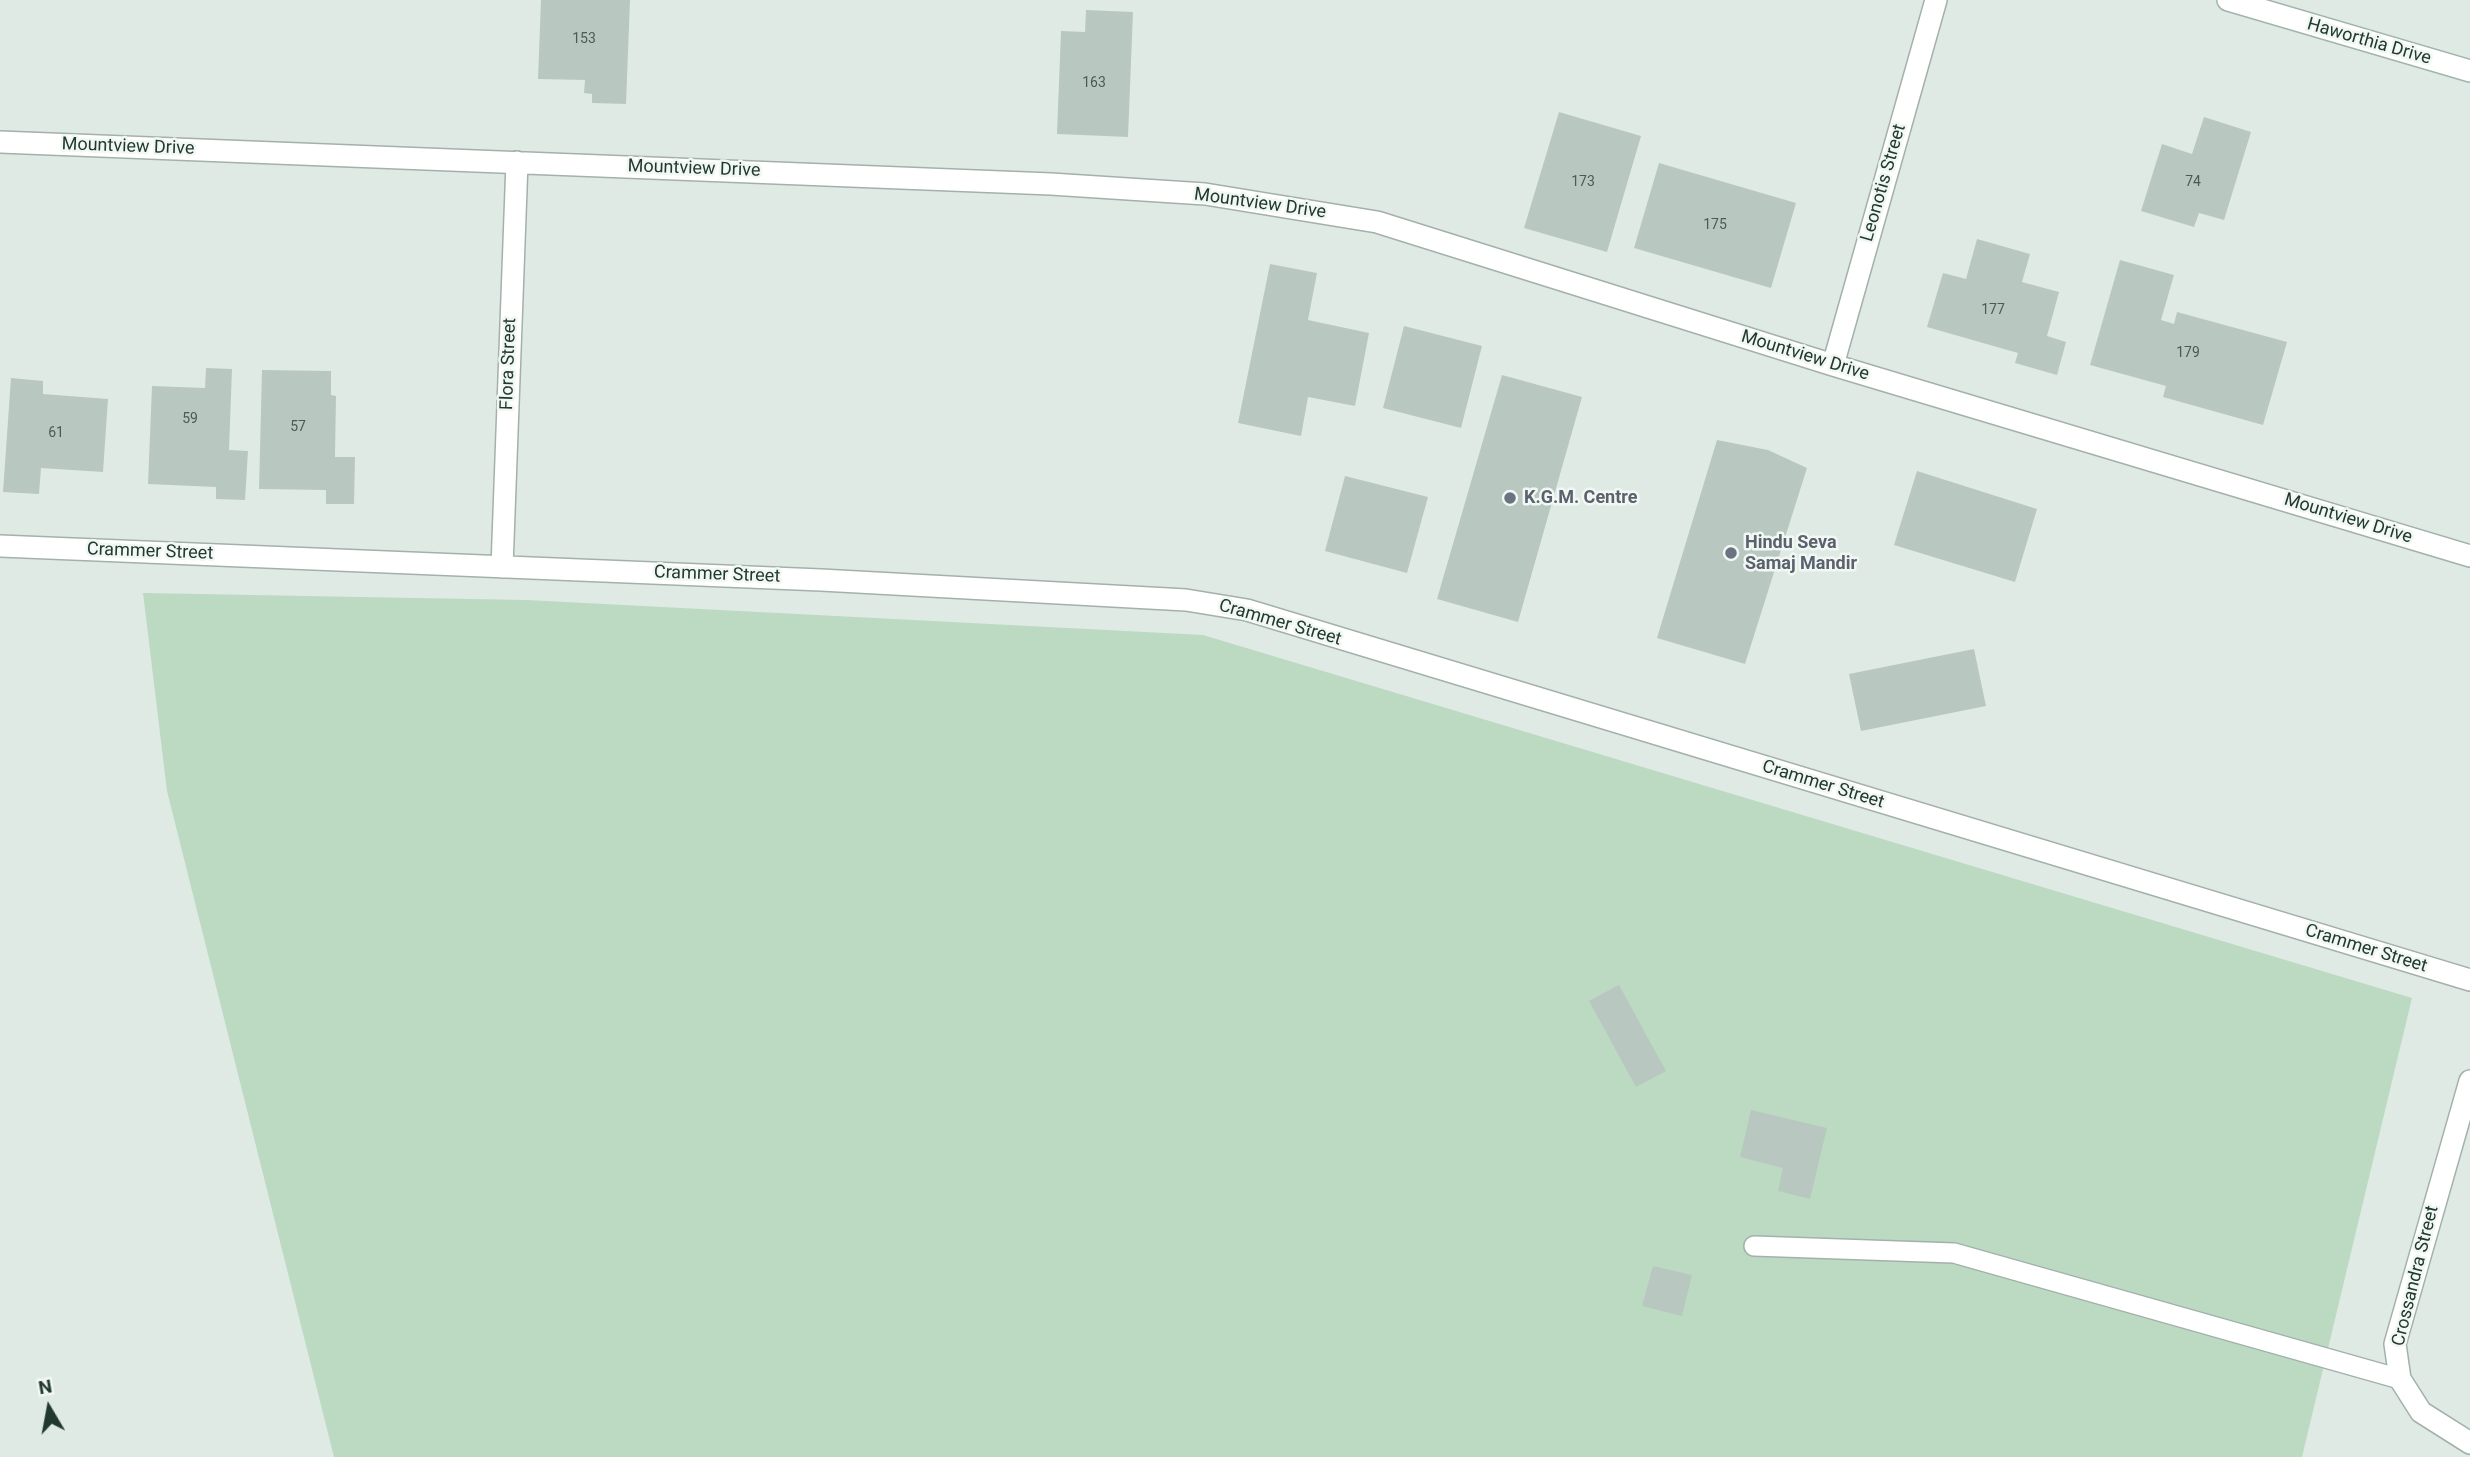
<!DOCTYPE html>
<style>
body{margin:0}
#map{position:relative;width:2470px;height:1457px;overflow:hidden;background:#e0eae5;font-family:Roboto,sans-serif}
canvas{display:block}
.north{position:absolute;left:14px;top:1373px;width:70px;height:70px;-webkit-text-stroke:5px #f1f7f3;paint-order:stroke;rotate:350deg;font-size:19px;font-weight:700;line-height:28px;text-align:center;color:#223931}
.north::after{content:'';display:block;margin:auto;width:24px;height:32px;background:#223931;clip-path:polygon(50% 0,100% 100%,50% 72%,0 100%)}
</style>
<div id="map">
<canvas width="2470" height="1457"></canvas>
<div class="north">N</div>
</div>
<script>
const c = document.querySelector('canvas').getContext('2d');
c.lineJoin = 'round';
function fill(path, color) {
  c.fillStyle = color;
  c.fill(path, 'evenodd');
}
function poly(rows) {
  const path = new Path2D();
  for (const r of rows) {
    path.moveTo(r[0], r[1]);
    for (let i = 2; i < r.length; i += 2) path.lineTo(r[i], r[i + 1]);
  }
  return path;
}
function strokePath(path, color, width, dash) {
  c.strokeStyle = color;
  c.lineWidth = width;
  c.lineCap = dash ? 'butt' : 'round';
  c.setLineDash(dash || []);
  c.stroke(path);
}
function drawText(font, color, halo, rows, align = 'center') {
  c.font = font + ' Roboto,sans-serif';
  c.lineWidth = 5;
  c.setLineDash([]);
  c.textBaseline = 'middle';
  c.strokeStyle = halo;
  c.fillStyle = color;
  for (const [text, x, y, turn = 0] of rows) {
    c.save();
    c.translate(x, y);
    c.rotate((+turn || 0) * Math.PI / 180);
    c.textAlign = isNaN(turn) ? turn : align;
    if (halo) c.strokeText(text, 0, 0);
    c.fillText(text, 0, 0);
    c.restore();
  }
}
fill(poly([
 [143,593,527,600,1203,635,2412,998,2302,1457,334,1457,167,791]
]), '#bbdac1');
fill(poly([
 [541,0,630,0,626,104,592,103,592,94,584,93,585,80,538,79],
 [1086,10,1133,12,1128,137,1057,134,1061,31,1085,32],
 [1559,112,1641,136,1607,252,1524,228],
 [2204,117,2251,132,2224,220,2199,213,2194,227,2141,211,2162,144,2192,154],
 [1659,163,1796,203,1771,288,1634,248],
 [1977,239,2030,254,2022,282,2059,292,2047,336,2066,342,2057,375,2015,363,2018,353,1927,327,1943,273,1966,279],
 [2120,260,2174,275,2161,320,2174,324,2177,312,2287,342,2263,425,2163,397,2166,386,2090,365],
 [1270,264,1317,273,1308,320,1369,333,1355,406,1308,397,1301,436,1238,423],
 [1404,326,1482,346,1461,428,1383,408],
 [206,368,232,369,229,450,248,451,245,500,216,499,216,487,148,484,152,386,205,388],
 [262,370,331,371,331,395,336,396,335,457,355,457,354,504,326,504,326,490,259,489],
 [1502,375,1582,397,1518,622,1437,599],
 [11,378,43,381,43,394,108,399,103,472,41,468,39,494,3,492],
 [1717,440,1768,450,1807,468,1745,664,1657,638],
 [1917,471,2037,509,2015,582,1894,545],
 [1345,476,1428,497,1407,573,1325,551],
 [1974,649,1986,706,1861,731,1849,674],
 [1619,985,1666,1071,1636,1087,1589,1001],
 [1751,1110,1827,1128,1810,1199,1778,1191,1783,1168,1740,1157],
 [1653,1266,1692,1275,1682,1316,1642,1306]
]), '#b9c7c1');
const lane = poly([
 [1754,1246,1954,1253,2400,1379]
]);
const street = poly([
 [0,142,1051,184,1205,194,1377,222,1833,365,2470,556],
 [1833,365,1936,0],
 [0,546,821,580,1186,600,1247,610,2470,980],
 [502,567,517,162],
 [2470,1081,2395,1344,2400,1379,2421,1412,2470,1443]
]);
const secondary = poly([
 [2228,0,2470,71]
]);
strokePath(lane, '#a3b1ab', 22);
strokePath(street, '#a3b1ab', 24);
strokePath(secondary, '#a0b5ac', 24);
strokePath(lane, '#fff', 19);
strokePath(street, '#fff', 21);
strokePath(secondary, '#fff', 21);
for (const [x, y, r, color] of [
 [1510,498,7,"#6b7280"],
 [1731,553,7,"#6b7280"]
]) {
  const dot = new Path2D();
  dot.arc(x, y, r, 0, 2 * Math.PI);
  c.fillStyle = color;
  c.fill(dot);
  strokePath(dot, '#f1f7f3', 2.5);
}
drawText('14px', '#485c55', null, [
 ["153",584,39],
 ["163",1094,83],
 ["173",1583,182],
 ["74",2193,182],
 ["175",1715,225],
 ["177",1993,310],
 ["179",2188,353],
 ["59",190,419],
 ["57",298,427],
 ["61",56,433]
]);
drawText('18px', '#223931', '#f1f7f3', [
 ["Haworthia Drive",2369,42,16],
 ["Mountview Drive",128,147,2],
 ["Mountview Drive",694,169,2],
 ["Leonotis Street",1884,183,-74],
 ["Mountview Drive",1260,204,8],
 ["Mountview Drive",1805,356,17],
 ["Flora Street",509,364,-88],
 ["Mountview Drive",2348,519,17],
 ["Crammer Street",150,552,2],
 ["Crammer Street",717,575,2],
 ["Crammer Street",1280,623,16],
 ["Crammer Street",1823,785,17],
 ["Crammer Street",2366,949,17],
 ["Crossandra Street",2416,1276,-76]
]);
drawText('bold 18px', '#5b616d', '#f1f7f3', [
 ["K.G.M. Centre",1524,498],
 ["Hindu Seva",1745,543],
 ["Samaj Mandir",1745,564]
], 'left');
</script>
